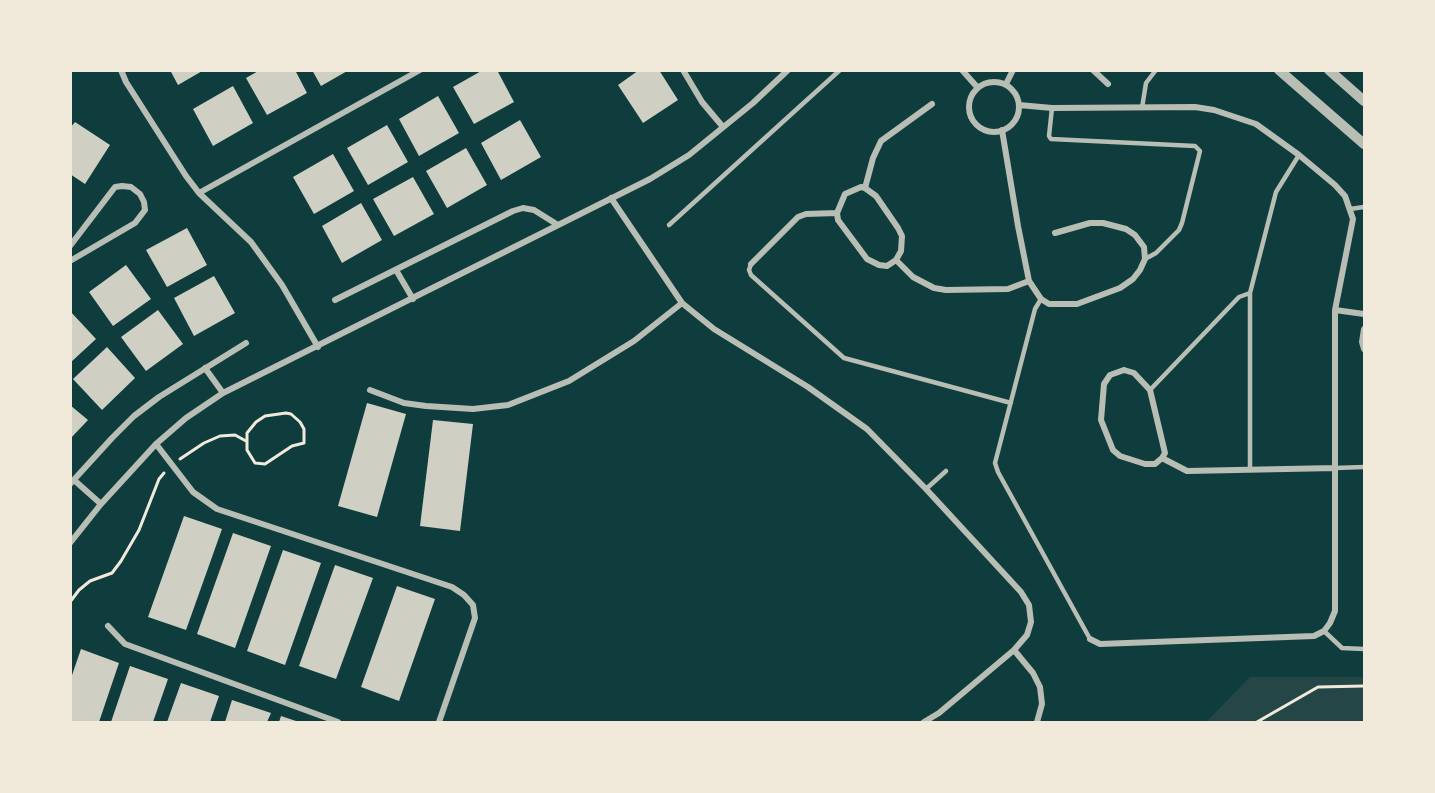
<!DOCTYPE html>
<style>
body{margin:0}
#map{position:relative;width:1435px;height:793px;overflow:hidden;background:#0f3d3e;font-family:Commissioner,sans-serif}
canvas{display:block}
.frame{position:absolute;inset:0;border:72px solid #f1e9da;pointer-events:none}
</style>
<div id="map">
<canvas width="1435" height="793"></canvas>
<div class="frame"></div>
</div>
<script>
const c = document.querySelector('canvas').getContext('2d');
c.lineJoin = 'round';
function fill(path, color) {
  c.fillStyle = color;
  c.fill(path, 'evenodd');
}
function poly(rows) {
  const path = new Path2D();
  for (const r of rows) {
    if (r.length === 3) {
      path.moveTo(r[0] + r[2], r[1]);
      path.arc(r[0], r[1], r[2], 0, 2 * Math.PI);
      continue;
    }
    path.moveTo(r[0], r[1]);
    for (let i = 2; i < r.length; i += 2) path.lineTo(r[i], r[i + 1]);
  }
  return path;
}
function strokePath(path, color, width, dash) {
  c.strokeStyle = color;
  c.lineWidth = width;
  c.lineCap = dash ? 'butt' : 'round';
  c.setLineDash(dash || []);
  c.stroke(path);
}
fill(poly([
 [1250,677,1364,677,1364,722,1206,722]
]), '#244646');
fill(poly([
 [170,70,204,70,178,85],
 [260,70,295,70,307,93,267,115,246,78],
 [312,70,349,70,321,86],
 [483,70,497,70,514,102,474,124,453,87],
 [639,70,659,70,678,100,643,123,618,85],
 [233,86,253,123,213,146,193,109],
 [438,96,459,133,419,156,399,119],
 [520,120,541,157,501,180,481,143],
 [75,122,110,145,85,184,70,174,70,128],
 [387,125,408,162,368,185,347,148],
 [466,148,487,185,447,208,426,171],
 [333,154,354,191,314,214,293,177],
 [413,177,434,214,394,236,373,199],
 [361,203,382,240,342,263,322,226],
 [187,228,207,265,167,287,146,250],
 [126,265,151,299,113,326,89,292],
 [214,276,235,313,194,336,174,298],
 [158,310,183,344,146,371,121,337],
 [70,311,96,339,70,363],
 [107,347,135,378,102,410,73,379],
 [367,403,406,414,377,517,338,506],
 [70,405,88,420,70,439],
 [433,420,473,424,460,531,420,526],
 [184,516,222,529,186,630,148,617],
 [233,533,271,546,235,648,197,634],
 [283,550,321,563,285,665,247,651],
 [335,565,373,578,336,679,299,666],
 [397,586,435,599,399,701,361,687],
 [81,649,119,663,99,722,70,722,70,681],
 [130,666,168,679,153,722,111,722],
 [181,683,219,696,210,722,167,722],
 [232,700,271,713,267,722,225,722],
 [281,716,299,722,279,722]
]), '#cfcfc3');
strokePath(poly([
 [286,413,291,414,300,422,304,429,304,443,292,446,265,464,255,463,247,450,247,433,256,422,265,416,286,413],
 [180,459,204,443,220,436,235,435,246,441],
 [70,602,79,590,90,581,112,573,121,561,139,530,159,479,164,473],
 [1257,722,1318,687,1364,686]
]), '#f1e9da', 3);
strokePath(poly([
 [1052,108,1049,136,1051,139,1195,146,1200,151,1182,223,1179,230,1156,253,1145,259],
 [1142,108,1146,83,1156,70],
 [1350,209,1364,207],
 [669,225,840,70],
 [751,264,749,270,751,275,844,358,1011,403],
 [1041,299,1035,309,995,463,998,472,1090,639],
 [1150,390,1239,297,1250,293],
 [1335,468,1364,467],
 [1250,470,1250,293,1276,192,1299,155],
 [926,489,946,471],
 [1324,631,1342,648,1364,649]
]), '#b8beb3', 4.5);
strokePath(poly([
 [121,70,126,82,186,176,199,193,251,242,282,285,318,347],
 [683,70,702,102,723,127],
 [962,70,978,88],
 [1093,70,1108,84],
 [994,107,25],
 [1006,84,1013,70],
 [1019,105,1052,108,1195,107,1214,110,1256,124,1299,155,1335,185,1345,196,1353,219,1335,310,1335,611,1330,623,1324,631,1314,636,1100,644,1090,639],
 [1002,130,1018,226,1029,281,1041,299,1049,304,1077,304,1120,288,1133,279,1140,270,1145,259,1144,247,1135,235,1126,229,1103,223,1090,223,1055,233],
 [861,187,865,188,876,196,898,228,902,236,901,251,896,260,887,266,879,265,867,259,838,220,837,213,845,194,861,187],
 [865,188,873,158,881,141,932,104],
 [199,193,420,70],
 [611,198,682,303,714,329,808,387,867,429,926,489,1021,592,1029,605,1031,622,1027,635,1014,650,939,713,924,722],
 [70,246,115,187,122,186,131,187,140,194,144,202,145,210,135,223,70,261],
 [896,260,913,277,934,288,946,290,1008,289,1029,281],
 [751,264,798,217,806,214,837,213],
 [396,270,413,299],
 [335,300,513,211,523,208,534,210,558,225],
 [1335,310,1364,314],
 [1364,329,1362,342,1364,349],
 [205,368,223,393],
 [1124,370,1134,373,1150,390,1165,453,1162,458,1155,464,1145,464,1120,456,1113,450,1101,420,1104,384,1110,375,1124,370],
 [370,390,404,403,426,406,473,409,508,405,569,381,634,341,682,303],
 [156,444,193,492,217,509,452,587,464,595,473,605,475,618,439,722],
 [1162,458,1187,471,1335,468],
 [74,480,101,504],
 [70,484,112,438,134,416,159,397,246,343],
 [70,543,101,504,156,444,186,418,223,393,650,179,689,155,753,103,788,70],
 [108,626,125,644,338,722],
 [1014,650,1033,673,1040,687,1042,704,1037,722]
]), '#b8beb3', 6);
strokePath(poly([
 [1279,70,1364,144],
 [1329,70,1364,101]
]), '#b8beb3', 10);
</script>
